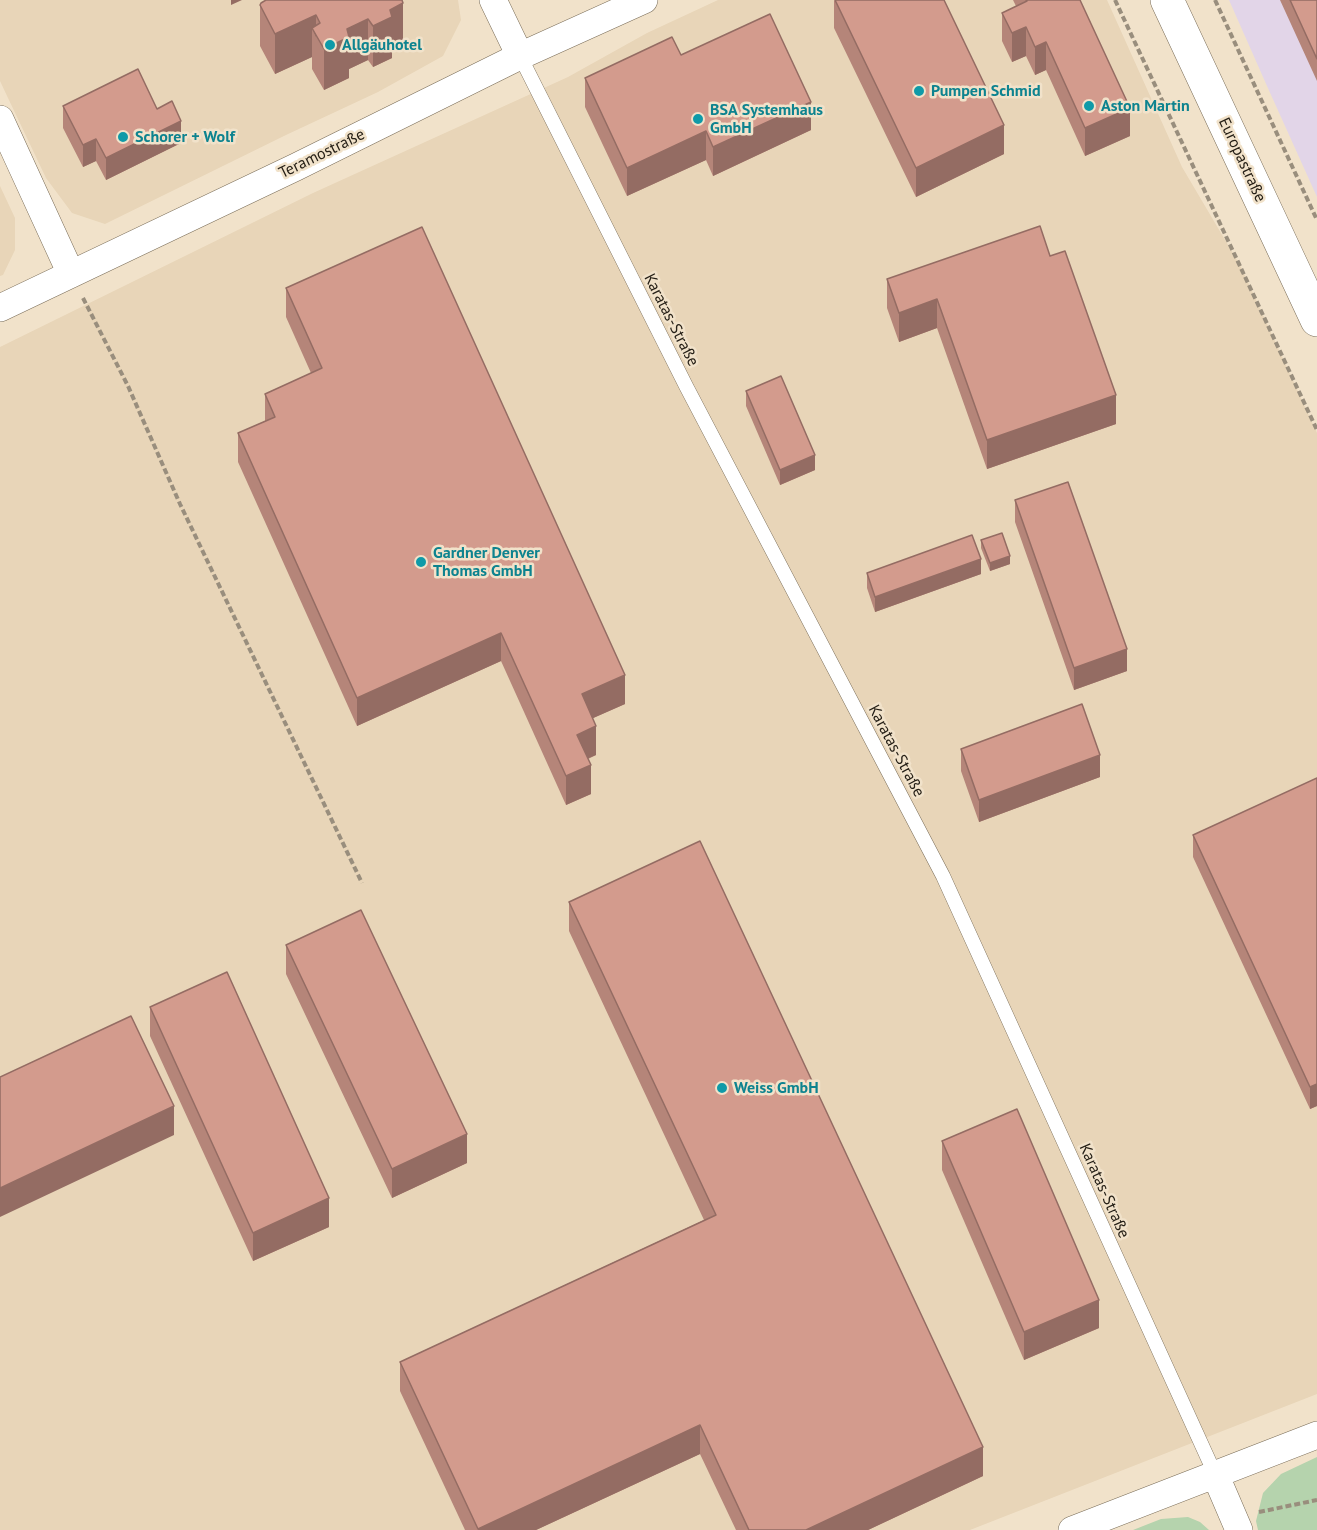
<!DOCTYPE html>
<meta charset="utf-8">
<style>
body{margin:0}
canvas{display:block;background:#f1e2ca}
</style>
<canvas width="1317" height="1530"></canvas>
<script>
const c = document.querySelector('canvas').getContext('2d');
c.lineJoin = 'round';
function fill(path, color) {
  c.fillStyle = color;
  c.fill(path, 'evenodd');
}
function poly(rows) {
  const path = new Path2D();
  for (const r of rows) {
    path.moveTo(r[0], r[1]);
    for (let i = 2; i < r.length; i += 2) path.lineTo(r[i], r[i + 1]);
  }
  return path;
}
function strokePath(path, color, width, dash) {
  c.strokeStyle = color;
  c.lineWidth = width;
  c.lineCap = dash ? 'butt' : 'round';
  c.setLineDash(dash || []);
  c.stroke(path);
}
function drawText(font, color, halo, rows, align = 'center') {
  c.font = font + ' "PT Sans",sans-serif';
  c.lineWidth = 5;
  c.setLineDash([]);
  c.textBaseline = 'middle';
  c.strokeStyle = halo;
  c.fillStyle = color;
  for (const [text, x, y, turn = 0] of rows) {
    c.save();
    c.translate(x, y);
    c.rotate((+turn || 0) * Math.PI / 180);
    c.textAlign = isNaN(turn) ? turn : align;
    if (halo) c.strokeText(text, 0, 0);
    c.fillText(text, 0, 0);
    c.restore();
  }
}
fill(poly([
 [1229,0,1317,0,1317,197,1267,86]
]), '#e2d5e8');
fill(poly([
 [0,0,458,0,461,20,443,56,378,92,286,135,105,224,72,213,46,178,8,98,0,81],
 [718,0,1107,0,1182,167,1241,267,1317,433,1317,1394,970,1530,0,1530,0,347,313,193,568,77,647,33],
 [0,186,15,218,15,250,3,275,0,276]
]), '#e8d5b8');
fill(poly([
 [1317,1457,1317,1530,1258,1530,1256,1521,1263,1493,1281,1474],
 [1188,1517,1200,1522,1209,1530,1133,1530,1161,1519]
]), '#b5d3ad');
const service = poly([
 [520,56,686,386,943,876,1215,1474]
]);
const minor = poly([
 [493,0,520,56],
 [0,119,71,274],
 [0,308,296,167,520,56,644,0],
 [1215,1474,1239,1530],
 [1072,1530,1317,1435]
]);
const secondary = poly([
 [1167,0,1317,320]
]);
strokePath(service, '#796c57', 15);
strokePath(minor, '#796c57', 28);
strokePath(secondary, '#796c57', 34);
strokePath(poly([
 [1115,0,1317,430],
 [1215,0,1317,220],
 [83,298,128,386,180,504,362,883],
 [1259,1512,1317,1500]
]), '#998e7d', 4, [6, 3]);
strokePath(service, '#fff', 14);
strokePath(minor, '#fff', 27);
strokePath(secondary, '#fff', 33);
fill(poly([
 [402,0,403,43,392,50,392,58,373,67,368,60,349,69,349,78,324,90,312,69,312,57,275,74,260,46,260,5],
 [834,0,1004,154,916,197,834,28],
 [1013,0,1080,0,1130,136,1085,156,1046,70,1035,75,1026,56,1012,62,1002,41,1002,13,1016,6],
 [1280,0,1317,0,1317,81],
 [681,55,811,130,713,176,706,160,627,196,585,107,585,78],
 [63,106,157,109,181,143,106,180,96,161,83,167,63,128],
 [1050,256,1116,424,987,469,937,328,899,342,887,308,887,279],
 [286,288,625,704,593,718,596,755,588,759,591,794,566,805,501,661,357,726,238,462,238,433,265,421,265,394,311,373,286,317],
 [746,391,815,470,780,485,746,406],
 [1015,500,1127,671,1074,690,1015,522],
 [981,540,1010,564,990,571,981,548],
 [867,573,981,574,875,612,867,588],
 [961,749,1100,777,979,822,961,771],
 [1317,778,1317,1106,1310,1109,1193,857,1193,835],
 [569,902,983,1476,868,1530,736,1530,700,1454,536,1530,465,1530,400,1391,400,1362,704,1220,569,931],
 [286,945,467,1163,392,1198,286,974],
 [150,1007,329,1227,253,1261,150,1036],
 [942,1141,1099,1328,1024,1360,942,1170]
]), '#b58579');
fill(poly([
 [231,0,242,0,231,5],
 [403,3,403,43,392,50,392,58,373,67,373,26,390,10],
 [316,15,316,37,312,28,312,57,275,74,275,34],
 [368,19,368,60,349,69,349,78,324,90,324,49,347,29],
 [1026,27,1026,56,1012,62,1012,33],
 [1046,42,1046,70,1035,75,1035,47],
 [811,102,811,130,713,176,713,147],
 [1130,108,1130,136,1085,156,1085,128],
 [181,121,181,143,106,180,106,158],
 [1004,125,1004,154,916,197,916,168],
 [706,131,706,160,627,196,627,168],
 [96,139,96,161,83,167,83,145],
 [937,299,937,328,899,342,899,313],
 [1116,395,1116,424,987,469,987,440],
 [815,455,815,470,780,485,780,470],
 [1010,556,1010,564,990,571,990,563],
 [981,559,981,574,875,612,875,597],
 [501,633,501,661,357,726,357,698],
 [1127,649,1127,671,1074,690,1074,668],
 [625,675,625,704,582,723,582,694],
 [596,726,596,755,577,763,577,735],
 [1100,755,1100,777,979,822,979,800],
 [591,765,591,794,566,805,566,776],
 [1317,1084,1317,1106,1310,1109,1310,1087],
 [174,1106,174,1135,0,1217,0,1188],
 [467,1134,467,1163,392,1198,392,1169],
 [329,1198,329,1227,253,1261,253,1233],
 [1099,1300,1099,1328,1024,1360,1024,1332],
 [700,1425,700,1454,536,1530,478,1530,478,1529],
 [983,1447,983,1476,868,1530,806,1530]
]), '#946c63');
const building = poly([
 [266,0,402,0,403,3,390,10,392,17,373,26,368,19,347,29,349,37,324,49,312,28,320,23,316,15,275,34,260,5,261,3,266,0],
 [835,0,944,0,1004,125,916,168,835,0],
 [1026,0,1080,0,1130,108,1085,128,1046,42,1035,47,1026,27,1012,33,1002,13,1027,1,1026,0],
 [1290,0,1317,0,1317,59,1290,0],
 [770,14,811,102,713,147,706,131,627,168,585,78,672,37,681,55,770,14],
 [138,69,157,109,172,101,181,121,106,158,96,139,83,145,63,106,138,69],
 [1040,226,1050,256,1065,251,1116,395,987,440,937,299,899,313,887,279,1040,226],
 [422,227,625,675,582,694,596,726,577,735,591,765,566,776,501,633,357,698,238,433,275,417,265,394,322,368,286,288,422,227],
 [781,376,815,455,780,470,746,391,781,376],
 [1068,482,1127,649,1074,668,1015,500,1068,482],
 [1002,533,1010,556,990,563,981,540,1002,533],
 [972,535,981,559,875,597,867,573,972,535],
 [1082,704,1100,755,979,800,961,749,1082,704],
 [1317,778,1317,1084,1310,1087,1193,835,1317,778],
 [700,841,983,1447,806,1530,749,1530,700,1425,478,1529,400,1362,716,1215,569,902,700,841],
 [361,910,467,1134,392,1169,286,945,361,910],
 [227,972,329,1198,253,1233,150,1007,227,972],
 [131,1016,174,1106,0,1188,0,1077,131,1016],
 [1017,1109,1099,1300,1024,1332,942,1141,1017,1109]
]);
fill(building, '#d39b8d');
strokePath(building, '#946c63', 1.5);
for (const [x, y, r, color] of [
 [330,45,6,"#0f9aa8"],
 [919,91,6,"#0f9aa8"],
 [1089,106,6,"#0f9aa8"],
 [698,119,6,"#0f9aa8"],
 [123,137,6,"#0f9aa8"],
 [421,562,6,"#0f9aa8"],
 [722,1088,6,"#0f9aa8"]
]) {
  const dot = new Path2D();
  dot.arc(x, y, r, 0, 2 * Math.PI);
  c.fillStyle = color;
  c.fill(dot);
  strokePath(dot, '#f1e2ca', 2);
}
drawText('bold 16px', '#0d838f', '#f1e2ca', [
 ["Allgäuhotel",342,45],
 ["Pumpen Schmid",931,91],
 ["Aston Martin",1101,106],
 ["BSA Systemhaus",710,110],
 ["GmbH",710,128],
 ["Schorer + Wolf",135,137],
 ["Gardner Denver",433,553],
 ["Thomas GmbH",433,571],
 ["Weiss GmbH",734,1088]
], 'left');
drawText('16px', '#262017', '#f1e2ca', [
 ["Teramostraße",322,154,-26],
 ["Europastraße",1242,160,65],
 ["Karatas-Straße",671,320,63],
 ["Karatas-Straße",896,751,62],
 ["Karatas-Straße",1104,1191,66]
]);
</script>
